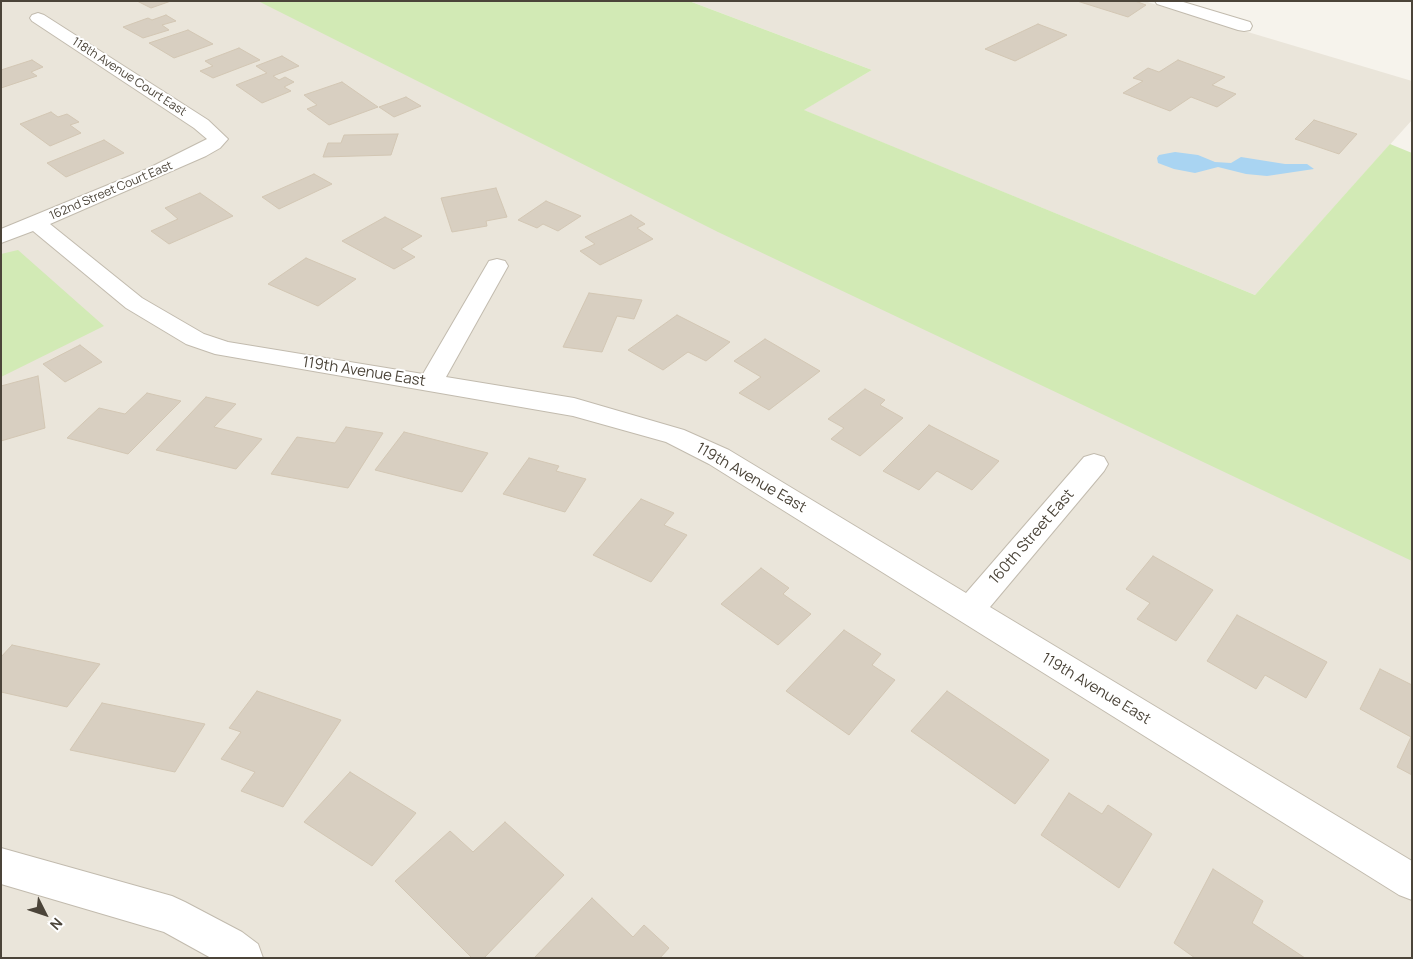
<!DOCTYPE html>
<style>
body{margin:0}
#map{position:relative;width:1413px;height:959px;overflow:hidden;background:#f6f3ec;font-family:Manrope,sans-serif}
canvas{display:block}
.frame{position:absolute;inset:0;border:2px solid #4b4439;pointer-events:none}
.north{position:absolute;left:20px;top:889px;width:50px;height:50px;-webkit-text-stroke:4px #fff;paint-order:stroke;rotate:131deg;font-size:14px;font-weight:700;line-height:20px;text-align:center;color:#4b4439}
.north::after{content:'';display:block;margin:auto;width:18px;height:22px;background:#4b4439;clip-path:polygon(50% 0,100% 100%,50% 72%,0 100%)}
</style>
<div id="map">
<canvas width="1413" height="959"></canvas>
<div class="frame"></div>
<div class="north">N</div>
</div>
<script>
const c = document.querySelector('canvas').getContext('2d');
c.lineJoin = 'round';
function fill(path, color) {
  c.fillStyle = color;
  c.fill(path, 'evenodd');
}
function poly(rows) {
  const path = new Path2D();
  for (const r of rows) {
    path.moveTo(r[0], r[1]);
    for (let i = 2; i < r.length; i += 2) path.lineTo(r[i], r[i + 1]);
  }
  return path;
}
function strokePath(path, color, width, dash) {
  c.strokeStyle = color;
  c.lineWidth = width;
  c.lineCap = dash ? 'butt' : 'round';
  c.setLineDash(dash || []);
  c.stroke(path);
}
function drawText(font, color, halo, rows, align = 'center') {
  c.font = font + ' Manrope,sans-serif';
  c.lineWidth = 4;
  c.setLineDash([]);
  c.textBaseline = 'middle';
  c.strokeStyle = halo;
  c.fillStyle = color;
  for (const [text, x, y, turn = 0] of rows) {
    c.save();
    c.translate(x, y);
    c.rotate((+turn || 0) * Math.PI / 180);
    c.textAlign = isNaN(turn) ? turn : align;
    if (halo) c.strokeText(text, 0, 0);
    c.fillText(text, 0, 0);
    c.restore();
  }
}
fill(poly([
 [1,1,279,1,1412,538,1412,958,1,958],
 [689,1,1144,1,1412,81,1412,120,1255,295,803,110,872,70]
]), '#eae5da');
fill(poly([
 [258,1,689,1,872,70,804,110,1255,295,1390,144,1412,153,1412,561,718,232],
 [18,250,104,326,1,377,1,254]
]), '#d2eab5');
fill(poly([
 [1175,152,1198,155,1215,162,1231,163,1241,157,1285,164,1307,164,1314,169,1267,176,1246,174,1218,167,1195,173,1174,169,1158,163,1157,158,1159,155]
]), '#a9d4f2');
const building = poly([
 [137,1,171,1,151,8,137,1],
 [1077,1,1135,1,1146,5,1128,17,1077,1],
 [166,15,176,21,162,25,169,30,143,38,123,27,148,18,152,20,166,15],
 [1038,24,1067,35,1015,61,985,49,1038,24],
 [188,30,213,44,174,58,149,43,188,30],
 [239,48,260,60,213,78,200,71,213,66,205,61,239,48],
 [282,56,299,66,273,76,279,80,285,77,294,82,284,87,291,91,262,103,236,85,267,73,256,66,282,56],
 [32,60,43,67,31,72,37,76,1,88,1,70,32,60],
 [1178,60,1225,77,1212,85,1236,94,1217,107,1191,97,1170,111,1123,93,1143,81,1133,78,1148,68,1159,72,1178,60],
 [342,82,378,107,329,125,307,109,317,105,304,95,342,82],
 [406,97,421,106,394,117,379,107,406,97],
 [51,112,58,117,67,114,79,122,70,125,81,133,50,146,20,124,51,112],
 [1314,120,1357,134,1339,154,1295,139,1314,120],
 [398,134,391,155,323,157,328,143,341,143,344,135,398,134],
 [104,140,124,153,66,177,47,163,104,140],
 [314,174,332,184,279,209,262,197,314,174],
 [496,188,507,217,486,221,487,226,452,232,441,198,496,188],
 [200,193,233,216,169,244,151,231,178,219,165,208,200,193],
 [546,201,581,216,558,231,543,224,537,228,518,220,546,201],
 [631,215,645,224,637,228,653,239,600,265,580,251,595,244,585,237,631,215],
 [385,217,422,236,401,249,415,257,394,269,342,241,385,217],
 [306,258,356,279,318,306,268,284,306,258],
 [589,293,642,300,634,319,617,316,602,352,563,347,589,293],
 [677,315,730,342,706,361,688,352,663,370,628,350,677,315],
 [765,339,820,371,769,410,739,393,761,377,734,361,765,339],
 [80,345,102,362,65,382,43,364,80,345],
 [38,376,45,428,1,441,1,386,38,376],
 [865,389,885,400,880,405,903,418,860,456,831,439,844,428,828,419,865,389],
 [147,393,181,401,128,454,67,438,99,408,125,414,147,393],
 [206,397,236,404,214,427,262,439,236,469,156,450,206,397],
 [929,425,999,461,972,490,937,471,919,490,883,471,929,425],
 [346,427,383,433,348,488,271,474,297,437,335,443,346,427],
 [404,432,488,453,462,492,375,470,404,432],
 [529,458,559,466,556,471,586,479,565,512,503,494,529,458],
 [641,499,674,513,664,525,687,535,651,582,593,555,641,499],
 [1153,556,1213,590,1176,641,1137,619,1150,603,1126,589,1153,556],
 [761,568,789,588,783,594,811,614,778,645,721,604,761,568],
 [1237,615,1327,662,1306,698,1265,675,1256,689,1207,661,1237,615],
 [844,630,881,654,872,665,895,680,849,735,786,691,844,630],
 [12,645,100,664,67,707,1,692,1,657,12,645],
 [1380,669,1412,685,1412,775,1397,767,1411,737,1360,709,1380,669],
 [257,691,341,720,283,807,241,791,255,772,221,759,241,732,229,728,257,691],
 [947,691,1049,760,1015,804,911,731,947,691],
 [102,703,205,724,175,772,70,750,102,703],
 [350,772,416,813,372,866,304,822,350,772],
 [1069,793,1102,814,1108,805,1152,834,1119,888,1041,835,1069,793],
 [505,822,564,875,484,958,472,958,395,881,450,831,473,852,505,822],
 [1213,869,1263,901,1252,923,1305,958,1195,958,1174,943,1213,869],
 [592,898,633,937,644,925,669,948,660,958,534,958,592,898]
]);
fill(building, '#d8cfc1');
strokePath(building, '#d3c7b4', 1);
const minor = poly([
 [1155,1,1180,1,1250,22,1252,26,1250,30,1244,31,1238,30,1157,4,1155,1],
 [38,13,44,15,208,120,228,139,220,148,206,156,50,224,142,298,204,334,228,342,423,374,489,261,497,259,505,261,508,266,446,377,574,398,684,430,729,450,966,593,1084,457,1094,454,1104,457,1108,464,1104,471,990,607,1412,861,1412,900,1399,895,709,464,666,442,573,416,215,354,186,344,126,308,33,231,1,243,1,229,147,169,207,139,194,128,32,21,30,18,32,15,38,13],
 [1,848,172,896,185,902,242,932,258,944,263,958,211,958,164,932,1,884,1,848]
]);
strokePath(minor, '#c2bbae', 2);
fill(minor, '#fff');
drawText('12px', '#4b4439', '#fff', [
 ["118th Avenue Court East",129,77,33],
 ["162nd Street Court East",111,191,-23]
]);
drawText('15px', '#4b4439', '#fff', [
 ["119th Avenue East",364,372,9],
 ["119th Avenue East",751,478,30],
 ["160th Street East",1032,537,-49],
 ["119th Avenue East",1096,689,31]
]);
</script>
